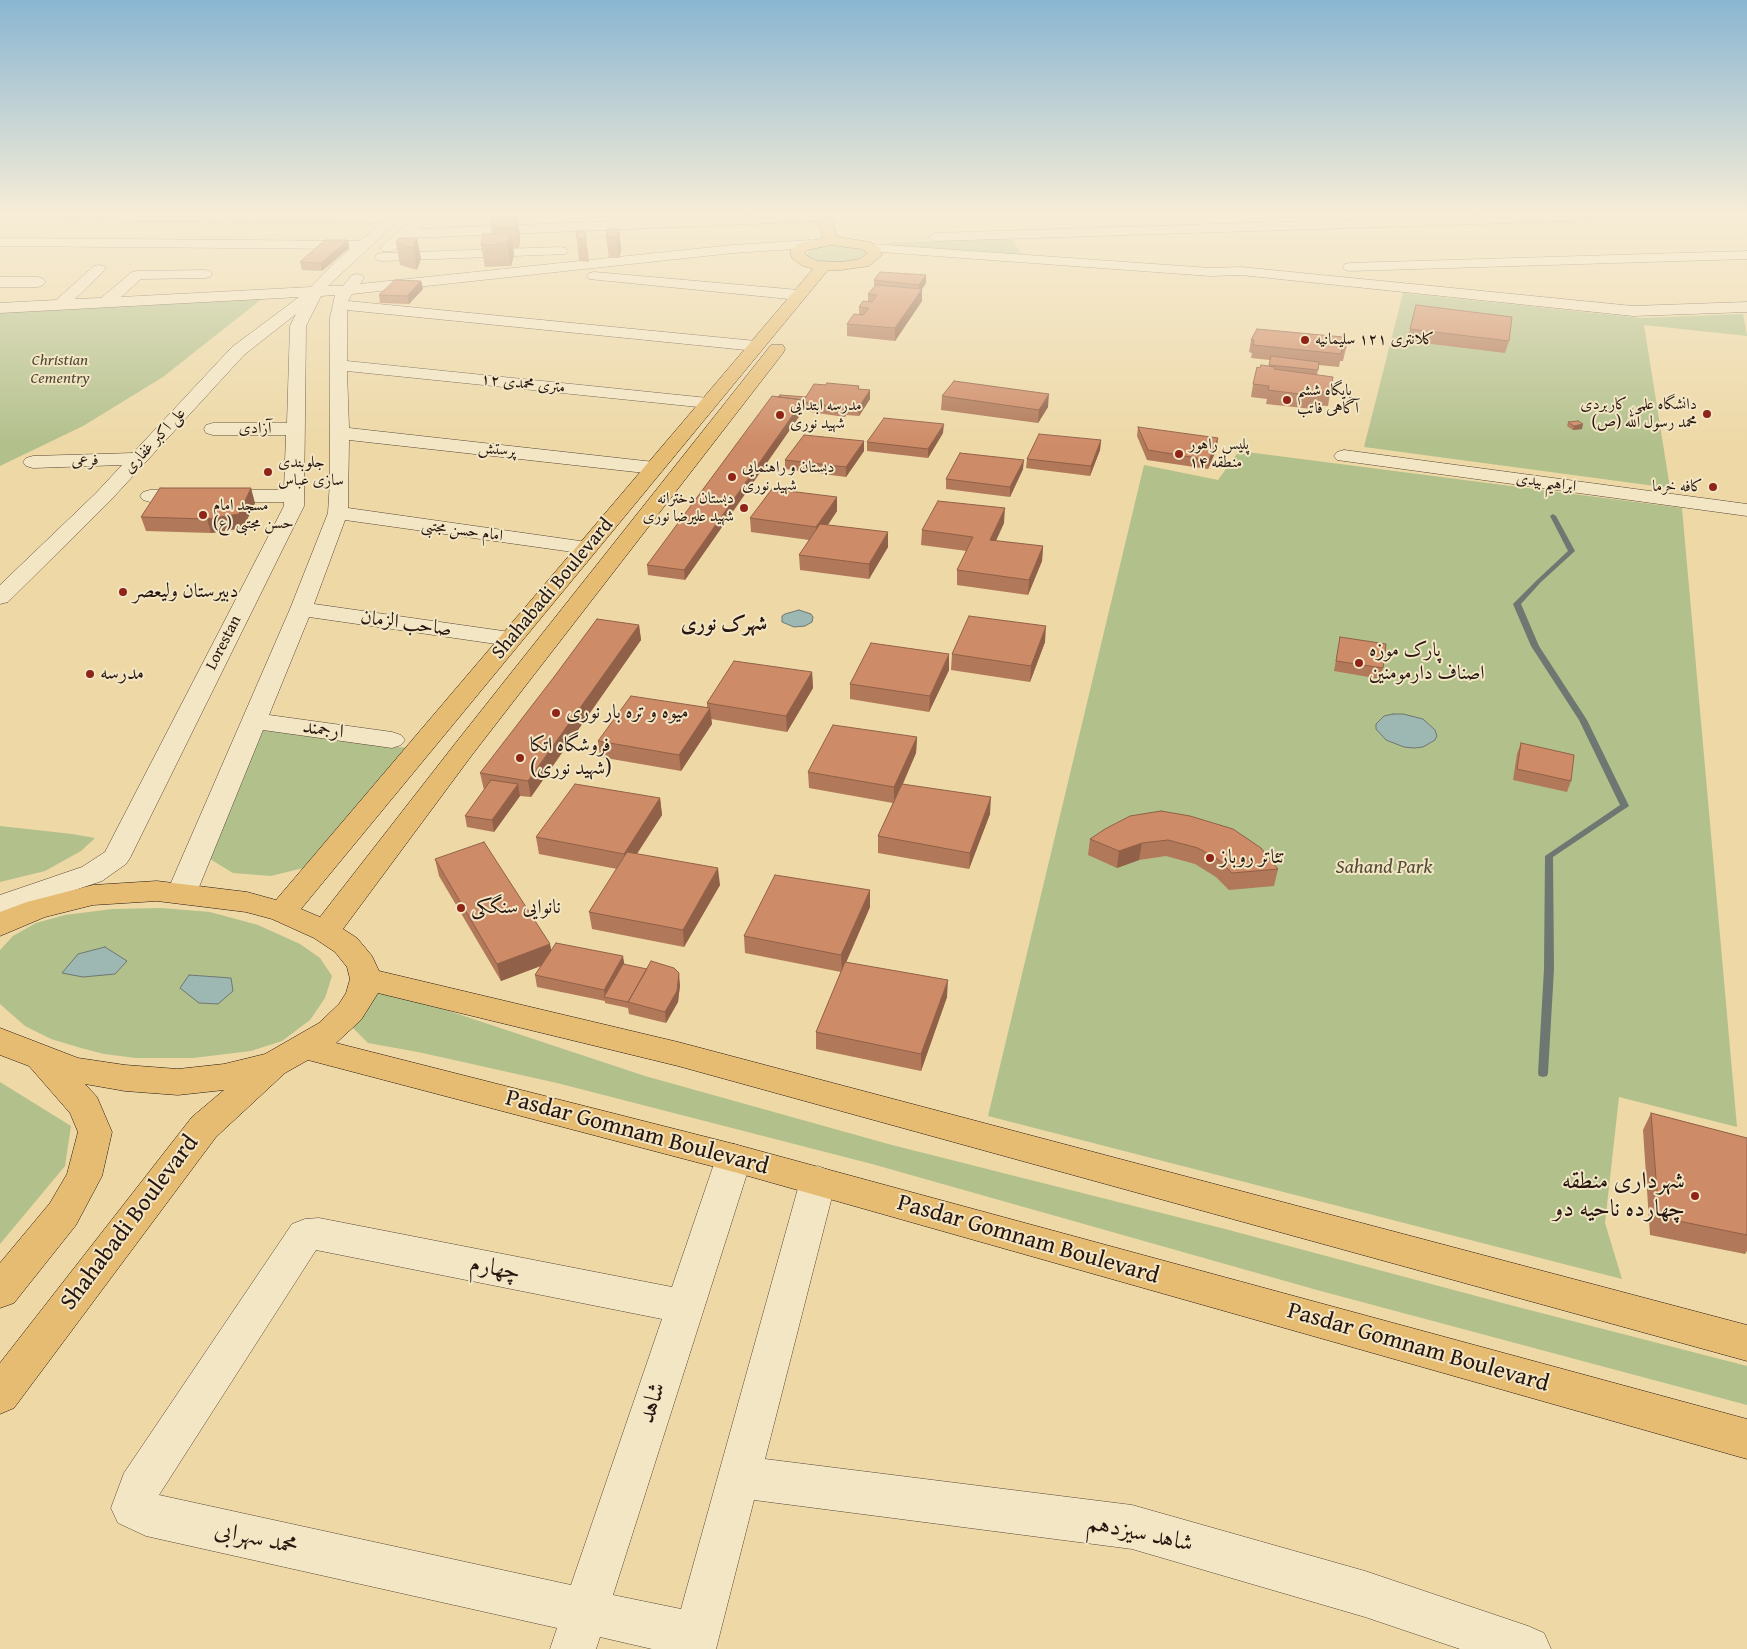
<!DOCTYPE html>
<meta charset="utf-8">
<style>
body{margin:0}
canvas{display:block;background:#edd8a6}
</style>
<canvas width="1747" height="1649"></canvas>
<script>
const c = document.querySelector('canvas').getContext('2d');
c.lineJoin = 'round';
function fill(path, color) {
  c.fillStyle = color;
  c.fill(path, 'evenodd');
}
function poly(rows) {
  const path = new Path2D();
  for (const r of rows) {
    path.moveTo(r[0], r[1]);
    for (let i = 2; i < r.length; i += 2) path.lineTo(r[i], r[i + 1]);
  }
  return path;
}
function strokePath(path, color, width, dash) {
  c.strokeStyle = color;
  c.lineWidth = width;
  c.lineCap = dash ? 'butt' : 'round';
  c.setLineDash(dash || []);
  c.stroke(path);
}
function drawText(font, color, halo, rows, align = 'center') {
  c.font = font + ' "Gentium Book Plus",Amiri,serif';
  c.lineWidth = 4;
  c.setLineDash([]);
  c.textBaseline = 'middle';
  c.strokeStyle = halo;
  c.fillStyle = color;
  for (const [text, x, y, turn = 0] of rows) {
    c.save();
    c.translate(x, y);
    c.rotate((+turn || 0) * Math.PI / 180);
    c.textAlign = isNaN(turn) ? turn : align;
    if (halo) c.strokeText(text, 0, 0);
    c.fillText(text, 0, 0);
    c.restore();
  }
}
fill(poly([
 [1012,239,1023,255,883,246,888,243,904,242],
 [832,244,859,247,867,253,862,259,846,263,818,261,807,256,809,250,814,247],
 [1403,293,1641,318,1743,314,1747,336,1644,325,1670,488,1364,447],
 [263,298,163,377,83,426,0,466,0,313],
 [1239,451,1682,508,1737,1127,1619,1097,1605,1223,1622,1279,988,1116,1144,465,1218,480],
 [260,728,414,749,307,867,271,876,233,873,210,859],
 [0,826,72,834,95,838,81,851,45,871,0,882],
 [161,908,210,912,258,925,300,944,320,958,332,976,325,998,310,1020,282,1041,251,1051,193,1058,136,1058,104,1054,81,1048,51,1039,25,1026,0,1004,0,950,13,936,36,923,65,915,112,909],
 [380,990,449,1011,645,1076,892,1145,1225,1229,1510,1305,1747,1366,1747,1405,1317,1290,872,1164,557,1083,418,1052,368,1043,350,1025],
 [0,1082,71,1126,65,1166,0,1244]
]), '#b2c08c');
const water = poly([
 [799,610,811,614,813,617,812,622,805,626,794,627,782,622,782,616,785,614,799,610],
 [1393,714,1403,714,1423,719,1435,730,1437,736,1435,740,1423,747,1414,748,1404,747,1386,740,1376,729,1376,724,1384,716,1393,714],
 [105,947,127,961,115,974,83,977,62,973,78,954,105,947],
 [189,975,231,978,233,991,218,1004,199,1003,180,988,189,975]
]);
fill(water, '#9db8b2');
strokePath(water, '#6e7771', 1);
fill(poly([
 [1553,514,1556,516,1575,551,1541,582,1521,604,1539,646,1587,720,1629,806,1553,857,1554,969,1548,1073,1547,1076,1543,1077,1539,1076,1538,1073,1544,969,1545,856,1620,805,1579,720,1531,646,1513,604,1537,580,1568,551,1550,516,1553,514]
]), '#6e7771');
const minor = poly([
 [0,214,405,214,328,286,343,286,352,275,357,274,362,275,364,278,360,284,733,245,810,240,815,241,817,244,815,247,810,248,733,253,352,294,348,301,756,341,762,343,764,346,762,349,756,351,347,310,347,361,708,398,714,399,717,403,714,407,708,408,347,371,349,428,654,462,661,464,664,468,661,472,654,474,349,440,348,508,587,542,594,544,598,548,594,552,587,554,345,520,314,604,510,632,518,634,522,639,518,644,510,646,309,617,269,715,392,732,401,735,405,740,401,745,392,748,263,730,197,892,192,899,182,902,172,899,167,892,290,609,328,513,330,481,330,318,335,295,321,296,306,326,304,506,130,858,126,864,102,881,0,915,0,895,82,867,105,852,284,506,284,502,150,502,143,500,140,496,143,492,150,490,284,490,286,435,213,435,206,433,204,429,206,425,213,423,287,423,290,326,296,314,244,355,110,501,8,602,0,604,0,585,96,493,122,465,33,468,26,466,23,462,26,458,33,456,133,453,232,347,299,297,0,313,0,303,56,300,94,266,99,265,104,266,106,269,75,299,101,298,132,272,137,271,205,270,210,271,212,274,210,277,205,278,141,279,121,297,311,287,328,269,350,249,0,246,0,238,360,241,381,223,0,220,0,214],
 [419,214,433,214,418,229,788,214,828,214,830,217,823,221,408,238,393,251,383,251,381,248,383,245,419,214],
 [1527,214,1674,214,1668,218,935,241,928,237,935,233,1527,214],
 [872,244,1210,268,1241,267,1633,306,1747,302,1747,312,1633,316,1241,275,1210,276,867,251,865,248,867,245,872,244],
 [561,247,566,248,568,251,566,254,382,261,377,260,375,257,377,254,382,253,561,247],
 [1747,251,1747,259,1350,271,1345,270,1343,267,1345,264,1350,263,1747,251],
 [594,272,799,290,804,292,807,295,804,298,799,300,589,279,587,276,589,273,594,272],
 [0,277,38,277,43,279,46,282,43,285,38,287,0,287,0,277],
 [1344,450,1747,504,1747,516,1337,460,1334,456,1337,452,1344,450],
 [734,1144,746,1148,752,1158,613,1595,681,1609,800,1181,805,1171,818,1166,831,1171,836,1181,765,1459,1132,1505,1365,1571,1528,1626,1544,1633,1551,1649,1460,1649,1365,1617,1132,1549,754,1500,716,1649,652,1649,600,1637,596,1649,550,1649,557,1628,146,1536,118,1523,111,1508,124,1473,292,1224,305,1219,319,1218,672,1287,716,1158,722,1148,734,1144],
 [316,1250,662,1319,571,1585,159,1495,316,1250]
]);
const major = poly([
 [816,214,830,214,837,237,870,242,880,248,882,255,869,266,841,270,828,270,301,909,320,917,454,745,771,345,783,345,785,349,783,353,472,755,343,929,357,938,372,956,379,971,678,1042,1747,1325,1747,1361,678,1066,378,993,361,1020,336,1043,734,1144,1747,1419,1747,1459,734,1172,308,1060,285,1073,216,1137,14,1408,0,1414,0,1363,192,1117,224,1090,178,1095,125,1091,85,1084,97,1097,112,1132,102,1176,76,1225,14,1303,0,1308,0,1263,50,1203,67,1174,78,1132,70,1113,29,1066,0,1055,0,1028,78,1058,125,1065,178,1069,224,1064,265,1054,319,1023,339,1004,346,993,350,979,347,967,335,952,314,938,272,919,246,912,157,901,93,905,45,917,0,936,0,912,27,902,93,885,157,881,247,892,276,900,813,269,801,265,792,258,790,251,797,244,823,238,816,214],
 [831,245,861,249,868,253,860,259,841,262,817,261,804,254,807,250,831,245]
]);
strokePath(minor, '#584636', 1);
strokePath(major, '#271610', 1);
fill(minor, '#f3e6c5');
fill(major, '#e6bc73');
fill(poly([
 [517,216,520,237,519,248,513,248,514,255,511,266,485,267,481,245,492,234,491,227],
 [619,229,621,250,619,258,609,258,606,237],
 [585,231,588,252,589,262,579,261,577,239],
 [417,238,421,259,417,270,400,265,396,243],
 [348,240,349,248,322,271,302,270,300,262],
 [926,275,926,283,922,289,922,301,895,341,847,336,847,324,859,315,859,307,868,302,868,294,874,287,874,280],
 [421,281,423,289,409,304,380,303,379,295],
 [1416,305,1509,341,1505,353,1407,341],
 [1251,340,1342,343,1346,348,1343,361,1340,361,1339,367,1319,365,1317,375,1330,393,1328,406,1314,405,1313,409,1266,404,1267,399,1251,397,1253,384,1260,368,1269,366,1270,360,1251,358,1252,353,1249,352],
 [826,385,859,389,870,399,859,416,846,415,845,417,803,411,685,580,648,575,647,565,778,397,806,397],
 [942,396,1048,407,1038,423,941,410],
 [1568,422,1582,429,1573,430,1567,426],
 [1138,427,1217,448,1208,469,1147,460,1137,436],
 [943,433,928,458,867,451,867,442],
 [1101,440,1100,450,1090,476,1026,468,1027,459],
 [864,451,846,477,785,469,785,460],
 [1023,469,1010,497,946,489,946,479],
 [255,503,243,528,211,533,146,531,141,517],
 [837,511,828,525,888,547,869,579,800,570,799,555,809,540,751,532,750,518],
 [1004,523,996,541,1043,546,1042,561,1028,595,957,585,957,570,967,551,921,545,922,530],
 [639,625,641,640,531,797,520,796,494,832,467,827,465,816,484,790,480,773],
 [1340,637,1383,668,1380,679,1334,671],
 [1045,642,1030,682,951,670,952,654],
 [949,670,929,712,850,699,850,684],
 [812,672,813,688,787,732,711,719,712,724,681,771,600,757,598,741,707,707,707,703],
 [917,737,916,753,903,784,990,814,969,869,878,853,878,836,893,803,809,788,808,772],
 [1521,743,1571,781,1567,792,1513,780,1517,754],
 [660,798,662,815,637,854,720,885,684,947,592,929,589,912,617,869,539,854,536,837],
 [1161,811,1278,869,1274,886,1229,890,1216,877,1195,864,1166,856,1139,860,1117,868,1088,855,1090,839],
 [435,859,550,944,551,950,624,964,680,985,678,1002,666,1023,629,1014,628,1008,605,1003,605,1001,537,987,535,975,541,966,501,981,439,876],
 [870,907,846,962,947,997,921,1071,816,1049,816,1032,841,972,745,953,744,936],
 [1651,1113,1747,1138,1747,1251,1745,1254,1650,1235,1643,1130]
]), '#b17859');
fill(poly([
 [517,216,520,237,519,248,516,227],
 [619,229,621,250,619,258,617,236],
 [511,234,514,255,511,266,507,244],
 [417,238,421,259,417,270,413,248],
 [348,240,349,248,322,271,321,263],
 [926,275,926,283,922,289,922,301,895,341,895,328,919,292,919,285],
 [421,281,423,289,409,304,407,296],
 [870,390,870,399,859,416,859,407],
 [1049,394,1048,407,1038,423,1039,410],
 [806,397,802,402,803,411,685,580,684,570],
 [846,406,846,415,845,417,845,408],
 [944,424,943,433,928,458,928,449],
 [1583,424,1582,429,1573,430,1574,426],
 [1218,438,1217,448,1208,469,1209,460],
 [1101,440,1100,450,1090,476,1091,466],
 [864,441,864,451,846,477,846,467],
 [1024,460,1023,469,1010,497,1010,487],
 [251,488,255,503,243,528,211,533,207,519],
 [837,497,837,511,817,541,816,527],
 [1005,508,1004,523,989,555,990,540],
 [888,532,888,547,869,579,869,564],
 [1043,546,1042,561,1028,595,1029,580],
 [639,625,641,640,531,797,528,781],
 [1046,626,1045,642,1030,682,1031,666],
 [949,654,949,670,929,712,930,696],
 [812,672,813,688,787,732,786,716],
 [710,708,712,724,681,771,679,755],
 [917,737,916,753,894,803,894,787],
 [518,784,520,796,494,832,492,820],
 [991,797,990,814,969,869,970,853],
 [660,798,662,815,626,870,624,854],
 [1142,843,1139,860,1117,868,1119,851],
 [718,868,720,885,684,947,683,930],
 [870,890,870,907,842,972,841,955],
 [550,944,553,961,501,981,497,964],
 [623,956,625,968,605,997,604,990],
 [679,973,680,985,678,1002,666,1023,665,1012],
 [948,980,947,997,921,1071,921,1054]
]), '#906148');
const building = poly([
 [517,216,516,227,491,227,492,218,517,216],
 [608,229,619,229,617,236,606,237,608,229],
 [576,231,585,231,586,240,577,239,576,231],
 [483,234,511,234,507,244,481,245,483,234],
 [398,238,417,238,413,248,396,243,398,238],
 [325,240,348,240,321,263,300,262,325,240],
 [880,272,926,275,919,285,874,280,880,272],
 [395,280,421,281,407,296,379,295,395,280],
 [876,285,922,289,895,328,847,324,854,314,863,315,869,308,859,307,863,301,872,302,877,295,868,294,876,285],
 [1416,305,1512,317,1509,341,1410,329,1416,305],
 [1257,329,1343,337,1342,343,1346,343,1346,348,1342,348,1341,354,1253,345,1254,340,1251,340,1257,329],
 [1271,356,1319,362,1318,370,1269,365,1271,356],
 [1261,365,1275,367,1274,369,1333,377,1330,393,1317,391,1316,396,1268,390,1269,386,1253,384,1257,367,1260,368,1261,365],
 [954,381,1049,394,1039,410,942,396,954,381],
 [827,383,859,386,858,389,870,390,859,407,846,406,845,408,802,402,684,570,647,565,772,396,804,400,814,384,826,385,827,383],
 [780,395,806,397,804,400,778,397,780,395],
 [884,418,944,424,928,449,867,442,884,418],
 [1578,421,1583,424,1574,426,1568,422,1578,421],
 [1138,427,1218,438,1209,460,1148,450,1138,427],
 [1039,434,1101,440,1091,466,1027,459,1039,434],
 [804,435,864,441,846,467,785,460,804,435],
 [960,453,1024,460,1010,487,946,479,960,453],
 [160,488,251,488,239,514,207,519,141,517,160,488],
 [772,489,837,497,816,527,750,518,772,489],
 [938,501,1005,508,990,540,1043,546,1029,580,957,570,973,537,922,530,938,501],
 [820,524,888,532,869,564,799,555,820,524],
 [969,616,1046,626,1031,666,952,654,969,616],
 [597,619,639,625,528,781,480,773,554,677,597,619],
 [1340,637,1386,644,1383,668,1336,661,1340,637],
 [871,643,949,654,930,696,850,684,871,643],
 [734,661,812,672,786,716,707,703,734,661],
 [631,696,710,708,679,755,598,741,631,696],
 [833,725,917,737,894,787,808,772,833,725],
 [1521,743,1574,755,1571,781,1517,769,1521,743],
 [491,780,518,784,492,820,465,816,491,780],
 [575,784,660,798,624,854,536,837,575,784],
 [902,784,991,797,970,853,878,836,902,784],
 [1161,811,1190,816,1233,829,1261,848,1278,869,1232,873,1219,860,1198,848,1168,840,1142,843,1119,851,1090,839,1105,829,1130,816,1161,811],
 [484,842,550,944,497,964,435,859,484,842],
 [627,852,718,868,683,930,589,912,627,852],
 [775,875,870,890,841,955,744,936,775,875],
 [556,943,623,956,604,990,535,975,556,943],
 [651,961,674,968,679,973,677,991,665,1012,628,1002,651,961],
 [845,962,948,980,921,1054,816,1032,845,962],
 [623,964,647,969,628,1002,604,997,623,964],
 [1651,1113,1747,1138,1747,1235,1659,1217,1651,1113]
]);
fill(building, '#ce8b67');
strokePath(building, '#906148', 1);
const sky = c.createLinearGradient(0, 0, 0, 445);
sky.addColorStop(0, '#8ab6d2');
sky.addColorStop(0.48, '#f7edd7');
sky.addColorStop(1, '#f7edd700');
c.fillStyle = sky;
c.fillRect(0, 0, 1747, 445);
for (const [x, y, r, color] of [
 [1305,340,5,"#8f2418"],
 [1287,400,5,"#8f2418"],
 [1707,414,5,"#8f2418"],
 [780,415,5,"#8f2418"],
 [1179,454,5,"#8f2418"],
 [268,472,5,"#8f2418"],
 [732,477,5,"#8f2418"],
 [1713,487,5,"#8f2418"],
 [744,508,5,"#8f2418"],
 [203,515,5,"#8f2418"],
 [123,592,5,"#8f2418"],
 [1359,663,5,"#8f2418"],
 [90,674,5,"#8f2418"],
 [556,713,5,"#8f2418"],
 [520,758,5,"#8f2418"],
 [1210,858,5,"#8f2418"],
 [461,908,5,"#8f2418"],
 [1695,1196,5,"#8f2418"]
]) {
  const dot = new Path2D();
  dot.arc(x, y, r, 0, 2 * Math.PI);
  c.fillStyle = color;
  c.fill(dot);
  strokePath(dot, '#f3e6c5', 2);
}
drawText('16px', '#271610', '#f3e6c5', [
 ["كلانتری ١٢١ سلیمانیه",1315,340],
 ["پایگاه ششم",1297,391],
 ["آگاهی فاتب",1297,409],
 ["دانشگاه علمی کاربردی",1697,405,"right"],
 ["محمد رسول الله (ص)",1697,423,"right"],
 ["مدرسه ابتدایی",790,406],
 ["شهید نوری",790,424],
 ["پلیس راهور",1189,445],
 ["منطقه ۱۴",1189,463],
 ["جلوبندی",278,463],
 ["سازی عباس",278,481],
 ["دبستان و راهنمایی",742,468],
 ["شهید نوری",742,486],
 ["کافه خرما",1703,487,"right"],
 ["دبستان دخترانه",734,499,"right"],
 ["شهید علیرضا نوری",734,517,"right"],
 ["مسجد امام",213,506],
 ["حسن مجتبی (ع)",213,524]
], 'left');
drawText('italic 16px', '#514935', '#f3e6c5', [
 ["Christian",60,361],
 ["Cementry",60,379]
]);
drawText('16px', '#271610', '#f3e6c5', [
 ["۱۲ متری محمدی",523,384,6],
 ["آزادی",255,429],
 ["علی اکبر غفاری",155,441,-47],
 ["پرستش",497,450,6],
 ["فرعی",85,461,-2],
 ["ابراهیم بیدی",1546,483,8],
 ["امام حسن مجتبی",462,531,8],
 ["Lorestan",224,643,-63]
]);
drawText('20px', '#271610', '#f3e6c5', [
 ["Shahabadi Boulevard",553,589,-50],
 ["صاحب الزمان",406,624,8],
 ["ارجمند",323,730,8]
]);
drawText('20px', '#271610', '#f3e6c5', [
 ["دبیرستان ولیعصر",133,592],
 ["پارک موزه",1369,651],
 ["اصناف دارمومنین",1369,674],
 ["مدرسه",100,674],
 ["میوه و تره بار نوری",566,713],
 ["فروشگاه اتکا",530,746],
 ["(شهید نوری)",530,769],
 ["تئاتر روباز",1220,858],
 ["نانوایی سنگکی",471,908]
], 'left');
drawText('italic 20px', '#514935', '#f3e6c5', [
 ["Sahand Park",1384,868]
]);
drawText('bold 21px', '#271610', '#f3e6c5', [
 ["شهرک نوری",724,625]
]);
drawText('24px', '#271610', '#f3e6c5', [
 ["Pasdar Gomnam Boulevard",637,1133,15],
 ["Shahabadi Boulevard",130,1223,-53],
 ["Pasdar Gomnam Boulevard",1028,1240,16],
 ["چهارم",495,1269,11],
 ["Pasdar Gomnam Boulevard",1418,1348,16],
 ["شاهد",653,1403,-72],
 ["شاهد سیزدهم",1140,1534,12],
 ["محمد سهرابی",256,1539,12]
]);
drawText('24px', '#271610', '#f3e6c5', [
 ["شهرداری منطقه",1685,1182],
 ["چهارده ناحیه دو",1685,1210]
], 'right');
</script>
